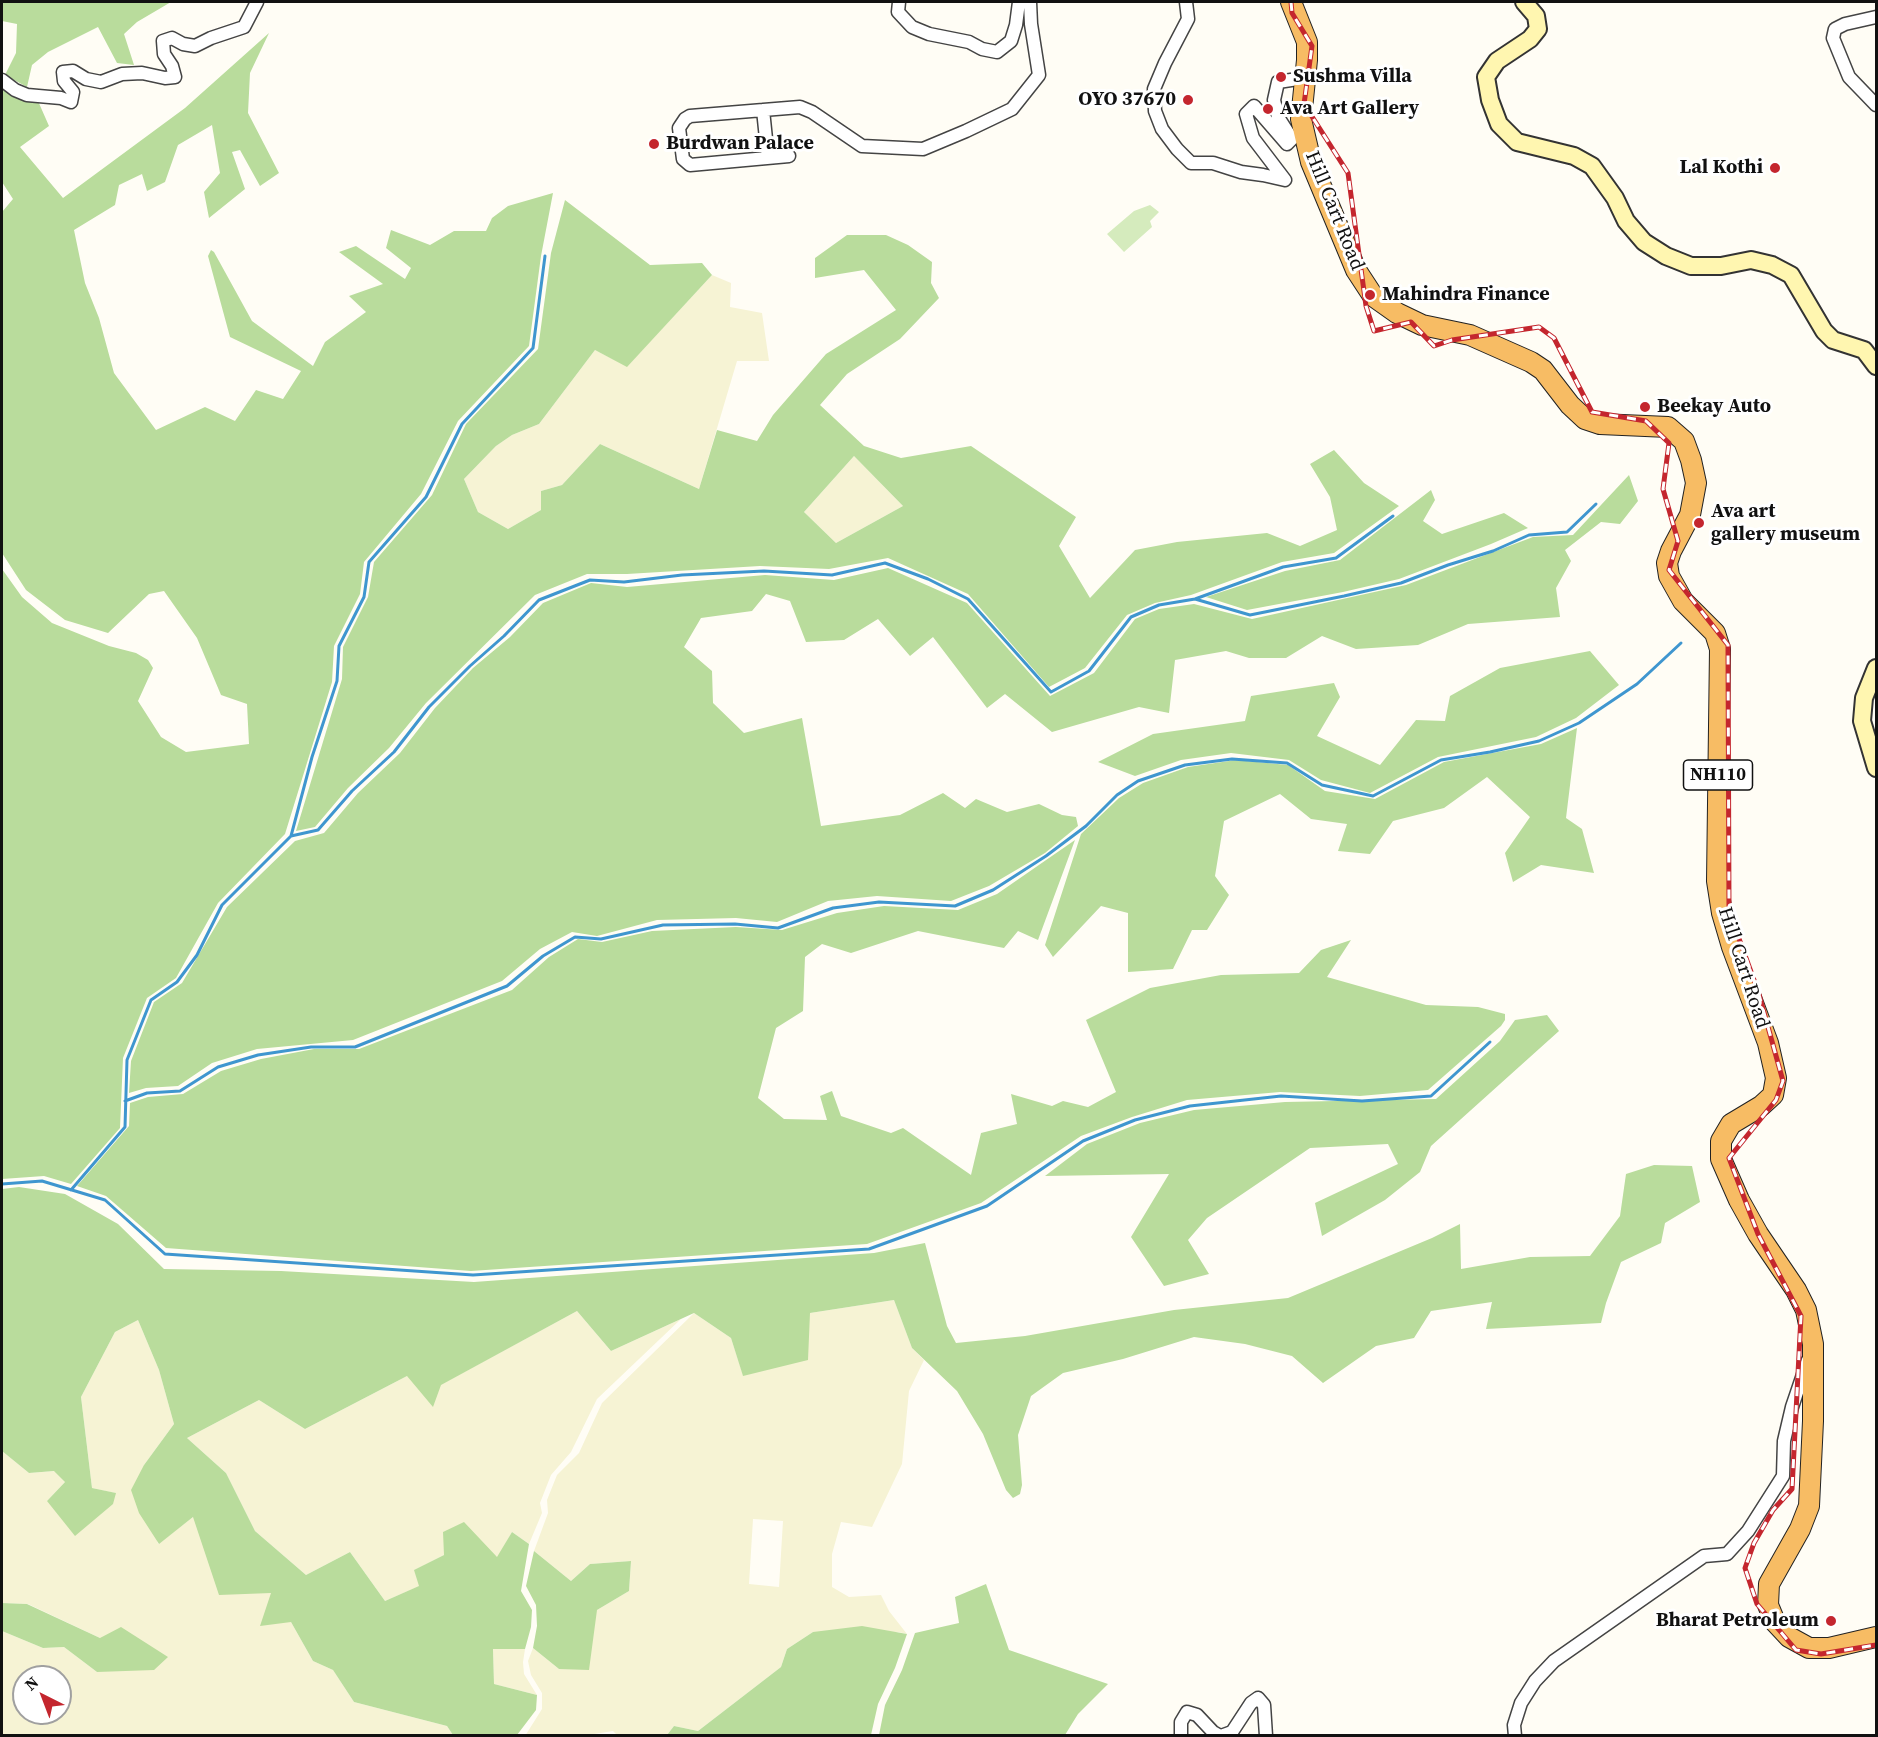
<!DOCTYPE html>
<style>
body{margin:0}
#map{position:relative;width:1878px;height:1737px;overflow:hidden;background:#fffdf5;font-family:"Source Serif 4",serif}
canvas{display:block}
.frame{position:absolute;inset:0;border:3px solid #111;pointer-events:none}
.north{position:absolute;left:12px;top:1665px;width:60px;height:60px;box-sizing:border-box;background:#fff;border:2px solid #a0a0a0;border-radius:50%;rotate:318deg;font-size:16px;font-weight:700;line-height:24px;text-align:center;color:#111}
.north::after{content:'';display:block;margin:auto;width:21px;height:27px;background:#c4262e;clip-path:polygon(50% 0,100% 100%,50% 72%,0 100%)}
</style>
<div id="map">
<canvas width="1878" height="1737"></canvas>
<div class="frame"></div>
<div class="north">N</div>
</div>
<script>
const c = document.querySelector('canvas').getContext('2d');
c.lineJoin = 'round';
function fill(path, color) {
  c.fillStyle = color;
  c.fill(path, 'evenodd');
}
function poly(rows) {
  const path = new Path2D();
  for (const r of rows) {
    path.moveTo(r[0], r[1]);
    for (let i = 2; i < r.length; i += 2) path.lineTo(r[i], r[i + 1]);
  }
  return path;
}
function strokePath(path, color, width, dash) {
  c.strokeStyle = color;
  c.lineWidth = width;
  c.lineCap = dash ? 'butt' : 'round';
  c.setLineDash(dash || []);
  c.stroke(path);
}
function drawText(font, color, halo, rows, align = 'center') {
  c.font = font + ' "Source Serif 4",serif';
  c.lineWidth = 6;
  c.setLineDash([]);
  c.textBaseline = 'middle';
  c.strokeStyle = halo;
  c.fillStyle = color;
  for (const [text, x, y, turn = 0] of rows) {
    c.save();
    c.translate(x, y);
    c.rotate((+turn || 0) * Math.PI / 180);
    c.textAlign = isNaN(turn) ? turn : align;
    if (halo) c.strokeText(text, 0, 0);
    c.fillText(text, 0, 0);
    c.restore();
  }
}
fill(poly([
 [712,275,731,283,730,307,762,313,769,361,737,361,699,489,600,444,562,485,541,491,541,510,508,529,478,512,464,479,496,446,512,435,539,424,595,350,627,366],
 [854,456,903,506,836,543,804,512],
 [894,1300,912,1348,924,1360,909,1391,902,1464,872,1527,841,1522,832,1554,832,1587,849,1597,881,1595,889,1611,907,1634,898,1632,813,1632,787,1649,781,1667,698,1731,674,1726,667,1735,617,1735,613,1731,582,1736,525,1736,542,1709,542,1693,531,1675,528,1661,533,1648,559,1669,597,1610,629,1591,631,1561,590,1564,571,1581,534,1551,548,1513,547,1500,557,1475,579,1453,602,1403,694,1313,731,1338,743,1375,810,1313],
 [753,1519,783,1521,779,1587,749,1584],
 [577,1311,611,1351,681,1319,597,1399,571,1452,551,1475,540,1503,542,1513,529,1544,512,1532,498,1557,444,1555,415,1570,420,1586,385,1601,350,1552,306,1575,255,1531,226,1473,187,1438,259,1400,305,1429,407,1376,440,1385],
 [138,1320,159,1370,174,1424,144,1465,158,1544,193,1517,271,1593,291,1622,313,1661,333,1670,354,1702,447,1726,453,1735,2,1735,2,1631,43,1648,64,1647,97,1672,100,1638,28,1604,2,1603,2,1451,29,1473,55,1471,65,1482,47,1501,115,1493,92,1488,81,1397,115,1332],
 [24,1677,60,1677,60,1713,24,1713],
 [493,1648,525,1649,523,1662,524,1674,537,1695,494,1684]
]), '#f6f3d4');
fill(poly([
 [1150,205,1159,212,1150,221,1152,227,1124,252,1107,234,1134,211]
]), '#d5ebbd');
fill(poly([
 [2,2,171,2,137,22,124,34,134,65,117,63,98,27,48,52,32,65,27,87,5,75,16,53,17,24,2,21],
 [269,33,250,73,248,113,279,173,260,186,240,150,232,152,245,189,209,218,204,192,220,173,212,125,178,145,165,182,147,191,142,174,119,185,115,205,74,230,85,283,99,318,114,373,156,430,205,407,235,421,256,390,283,399,301,371,230,337,208,256,211,250,214,252,252,321,313,366,325,342,366,312,349,296,383,284,339,252,356,246,405,279,411,268,386,248,391,230,430,245,454,231,486,231,492,218,508,206,553,193,541,256,529,346,458,421,421,494,364,562,360,594,334,646,332,682,285,834,218,903,176,978,147,998,123,1058,120,1128,71,1184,44,1176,2,1179,2,569,22,597,52,623,109,646,136,653,148,660,153,668,138,701,161,737,186,752,249,744,247,704,221,695,197,638,164,591,149,594,108,633,65,620,26,590,2,553,2,212,13,199,2,182,2,84,38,101,49,126,20,147,63,198,185,108],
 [565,200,650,265,702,263,712,275,627,367,595,350,539,424,512,435,496,446,464,479,478,512,508,529,541,510,541,491,562,485,600,444,699,489,717,430,757,441,773,415,826,354,896,310,864,270,815,278,815,258,847,235,886,235,908,245,932,262,931,283,939,298,900,339,847,374,820,405,864,446,901,458,971,446,1076,517,1059,546,1090,598,1135,550,1177,542,1267,533,1300,546,1337,530,1330,497,1310,464,1334,450,1364,483,1399,506,1334,553,1282,562,1191,595,1155,603,1127,615,1085,668,1049,687,968,594,888,558,829,569,760,566,627,574,587,574,535,595,426,703,389,748,348,788,315,827,296,831,342,679,343,647,368,597,374,562,432,495,466,424,538,349,551,253],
 [854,456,903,506,836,543,804,512],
 [1629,475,1638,501,1620,524,1601,522,1565,550,1571,561,1556,588,1560,617,1468,624,1418,645,1356,649,1322,636,1286,658,1249,658,1226,651,1175,660,1169,713,1139,707,1052,732,1005,694,987,708,933,637,910,656,878,619,844,640,806,642,790,601,766,594,752,611,701,618,684,647,712,671,713,703,744,733,802,718,821,826,900,815,943,793,965,808,976,799,1007,812,1039,804,1062,815,1076,817,1078,826,1045,853,989,886,951,901,877,896,828,901,777,922,736,918,657,920,597,936,572,932,540,949,502,981,353,1040,257,1049,212,1063,178,1086,146,1088,129,1093,131,1061,154,1002,182,983,227,907,295,841,324,833,358,793,400,753,435,708,473,668,510,637,543,603,591,583,627,587,765,575,834,580,888,568,967,603,1050,696,1094,673,1135,619,1159,609,1194,604,1252,619,1406,585,1533,537,1573,535],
 [1431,490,1435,500,1423,521,1442,534,1504,513,1528,528,1491,544,1399,579,1343,592,1247,610,1206,597,1285,571,1340,560],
 [1590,651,1619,685,1576,718,1536,737,1438,757,1370,793,1321,780,1289,760,1231,753,1181,760,1135,776,1098,762,1153,734,1245,721,1251,696,1334,683,1340,697,1317,736,1380,765,1416,720,1445,721,1450,696,1500,668],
 [1577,728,1566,818,1582,829,1594,873,1541,865,1513,882,1505,853,1530,817,1487,777,1444,808,1393,821,1370,854,1338,851,1347,824,1311,819,1280,794,1224,821,1215,876,1229,895,1207,930,1192,930,1173,969,1128,972,1128,913,1101,906,1053,957,1045,945,1081,834,1119,798,1143,783,1188,767,1236,760,1288,765,1325,791,1375,799,1444,762,1541,744],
 [1075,840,1038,940,1018,931,1004,948,918,931,851,953,822,944,805,957,803,1011,776,1028,758,1098,784,1119,827,1120,820,1096,832,1091,841,1116,891,1133,903,1128,971,1175,981,1133,1017,1124,1011,1094,1052,1106,1063,1101,1088,1107,1116,1092,1086,1020,1150,988,1221,975,1299,973,1321,950,1351,940,1327,977,1426,1005,1478,1007,1505,1014,1505,1020,1501,1026,1428,1090,1360,1096,1280,1092,1187,1100,1132,1117,1081,1136,981,1203,867,1244,471,1271,166,1248,106,1196,77,1186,129,1126,130,1103,148,1097,183,1094,221,1071,261,1059,314,1049,359,1049,512,990,549,957,578,939,602,942,652,931,736,927,782,930,837,913,884,906,958,910,997,894],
 [1547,1015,1559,1031,1431,1146,1420,1172,1385,1200,1322,1236,1315,1203,1398,1164,1388,1144,1310,1148,1207,1218,1188,1240,1209,1274,1164,1286,1131,1237,1169,1174,1045,1176,1087,1144,1140,1123,1194,1110,1285,1102,1436,1099,1500,1041,1515,1020],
 [1654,1165,1692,1166,1700,1202,1665,1223,1661,1243,1621,1262,1606,1303,1601,1323,1486,1329,1492,1302,1431,1311,1414,1338,1376,1346,1323,1383,1292,1356,1245,1344,1194,1337,1123,1359,1063,1373,1031,1396,1018,1435,1022,1485,1020,1494,1013,1498,1006,1490,983,1434,957,1391,912,1348,894,1300,810,1313,808,1360,743,1376,731,1338,694,1313,611,1351,577,1311,441,1385,433,1407,407,1376,305,1429,259,1400,187,1438,226,1473,255,1531,306,1575,350,1552,385,1601,419,1586,414,1570,444,1555,443,1532,464,1522,497,1557,512,1532,529,1544,521,1591,532,1610,531,1627,525,1649,493,1649,494,1684,537,1695,536,1710,517,1735,453,1735,447,1726,354,1702,333,1670,313,1661,291,1622,260,1626,271,1593,219,1595,193,1517,159,1544,139,1513,131,1490,144,1465,174,1424,159,1370,138,1320,115,1332,81,1397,92,1488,116,1493,113,1504,75,1536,47,1501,65,1482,54,1471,29,1473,2,1451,2,1189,19,1187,65,1194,118,1224,164,1269,281,1271,474,1282,874,1253,925,1243,947,1326,956,1343,1025,1336,1174,1310,1288,1298,1432,1238,1460,1224,1461,1269,1530,1257,1590,1256,1620,1216,1626,1174],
 [534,1551,571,1581,590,1564,631,1561,629,1591,597,1610,589,1670,559,1669,533,1648,537,1626,536,1605,526,1586],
 [986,1584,1009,1650,1108,1684,1078,1714,1065,1735,879,1735,885,1705,902,1670,915,1633,959,1623,955,1597],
 [2,1603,27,1604,100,1638,121,1627,168,1657,154,1670,97,1672,64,1647,43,1648,2,1631],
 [862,1626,907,1634,895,1668,878,1704,871,1735,667,1735,674,1726,698,1731,781,1667,787,1649,813,1632]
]), '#b9dc9c');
strokePath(poly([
 [1195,599,1250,615,1344,596,1401,583,1448,565,1493,551,1529,535,1567,532,1596,504],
 [291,836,312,757,337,681,339,646,364,597,369,562,426,497,462,424,533,348,545,256],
 [125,1101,147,1093,180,1091,218,1067,258,1055,311,1047,355,1047,507,986,543,956,575,937,601,939,663,925,735,924,778,928,833,908,879,902,955,906,993,890,1046,856,1086,826,1117,795,1138,781,1185,765,1232,759,1287,763,1322,785,1373,796,1441,760,1490,752,1539,741,1579,723,1637,684,1681,643],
 [2,1184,42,1181,105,1200,165,1254,473,1275,869,1249,987,1206,1083,1141,1135,1120,1190,1106,1281,1096,1362,1101,1431,1096,1490,1042],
 [71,1190,125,1127,127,1060,151,1000,177,982,197,955,222,905,291,836,318,830,352,791,394,752,429,707,470,666,504,636,539,600,590,580,624,582,682,575,764,571,832,575,885,563,928,579,968,599,1051,692,1089,671,1131,617,1159,605,1195,599,1283,567,1336,558,1393,516]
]), '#3f96cf', 3);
const minor = poly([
 [899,2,898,12,912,27,929,34,969,42,982,49,997,52,1011,41,1016,25,1019,2],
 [1186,2,1188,19,1165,63,1154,89,1155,111,1162,129,1177,149,1191,163,1213,163,1241,172,1263,175,1285,180,1253,138,1246,114,1254,106,1287,144,1292,139,1278,117,1274,100,1278,82,1304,78],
 [1876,17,1845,24,1835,29,1833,38,1849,77,1876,105],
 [2,80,15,90,27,95,61,98,71,102,73,92,64,81,63,72,73,71,86,79,101,82,122,74,142,73,165,78,175,77,172,66,164,54,163,41,172,38,183,44,195,46,211,38,244,27,257,2],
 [763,110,768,158],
 [789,156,690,165,683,159,679,128,685,119,690,116,800,107,812,112,862,146,923,149,966,131,1012,109,1039,75,1031,24,1030,2],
 [1181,1736,1181,1722,1187,1712,1197,1715,1213,1732,1220,1736],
 [1221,1736,1232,1732,1251,1703,1258,1698,1264,1705,1266,1736],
 [1515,1736,1514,1725,1521,1703,1535,1681,1554,1661,1704,1556,1727,1554,1748,1531,1783,1476,1784,1441,1792,1407,1808,1360]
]);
const secondary = poly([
 [1524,2,1536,16,1538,29,1530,39,1497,61,1486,77,1490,100,1499,124,1517,142,1574,156,1592,166,1615,198,1626,221,1644,242,1666,256,1691,266,1721,266,1751,260,1772,265,1791,275,1824,331,1833,340,1864,350,1876,366],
 [1876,668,1864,698,1862,721,1876,768]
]);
const trunk = poly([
 [1291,2,1307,42,1307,60,1301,119,1311,162,1356,270,1373,296,1397,313,1422,325,1470,335,1531,362,1543,370,1570,405,1585,419,1600,424,1668,427,1684,441,1691,460,1696,483,1690,515,1671,551,1667,563,1669,576,1683,601,1715,633,1720,649,1717,881,1722,913,1732,947,1768,1043,1776,1078,1773,1095,1761,1106,1731,1124,1721,1141,1721,1159,1739,1200,1758,1234,1796,1290,1806,1310,1813,1344,1813,1421,1809,1506,1800,1529,1769,1584,1768,1605,1775,1622,1789,1637,1809,1648,1829,1648,1876,1637]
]);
strokePath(minor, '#444', 15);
strokePath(secondary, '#333', 20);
strokePath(trunk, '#222', 22);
strokePath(minor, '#fff', 12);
strokePath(secondary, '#fff6b0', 16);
strokePath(trunk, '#f7bc64', 20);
const rail = poly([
 [1291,2,1292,13,1312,46,1304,104,1348,173,1366,306,1374,331,1411,322,1434,346,1452,340,1539,327,1554,338,1592,412,1646,421,1669,443,1663,489,1678,541,1669,570,1728,645,1729,911,1758,991,1783,1081,1776,1100,1729,1158,1758,1234,1801,1316,1792,1489,1773,1510,1754,1543,1745,1568,1757,1604,1796,1650,1821,1654,1876,1645]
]);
strokePath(rail, '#c4262e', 5);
strokePath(rail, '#fff', 3, [9]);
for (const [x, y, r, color] of [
 [1281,77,6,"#c4262e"],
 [1188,100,6,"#c4262e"],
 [1268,109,6,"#c4262e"],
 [654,144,6,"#c4262e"],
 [1775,168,6,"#c4262e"],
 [1370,295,6,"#c4262e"],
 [1645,407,6,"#c4262e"],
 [1699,523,6,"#c4262e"],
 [1831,1621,6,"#c4262e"]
]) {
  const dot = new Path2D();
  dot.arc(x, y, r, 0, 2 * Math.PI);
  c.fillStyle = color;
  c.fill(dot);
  strokePath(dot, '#fff', 2);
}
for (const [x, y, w] of [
 [1718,775,69]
]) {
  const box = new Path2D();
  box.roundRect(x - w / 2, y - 15, w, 30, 4.5);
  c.fillStyle = '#fff';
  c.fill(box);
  strokePath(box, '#111', 1.5);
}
drawText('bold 18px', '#111', null, [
 ["NH110",1718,775]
]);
drawText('bold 20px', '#111', '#fff', [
 ["Sushma Villa",1293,77],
 ["OYO 37670",1176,100,"right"],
 ["Ava Art Gallery",1280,109],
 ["Burdwan Palace",666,144],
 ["Lal Kothi",1763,168,"right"],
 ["Mahindra Finance",1382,295],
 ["Beekay Auto",1657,407],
 ["Ava art",1711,512],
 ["gallery museum",1711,535],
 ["Bharat Petroleum",1819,1621,"right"]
], 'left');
drawText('20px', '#111', '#fff', [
 ["Hill Cart Road",1334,211,68],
 ["Hill Cart Road",1743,968,72]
]);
</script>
